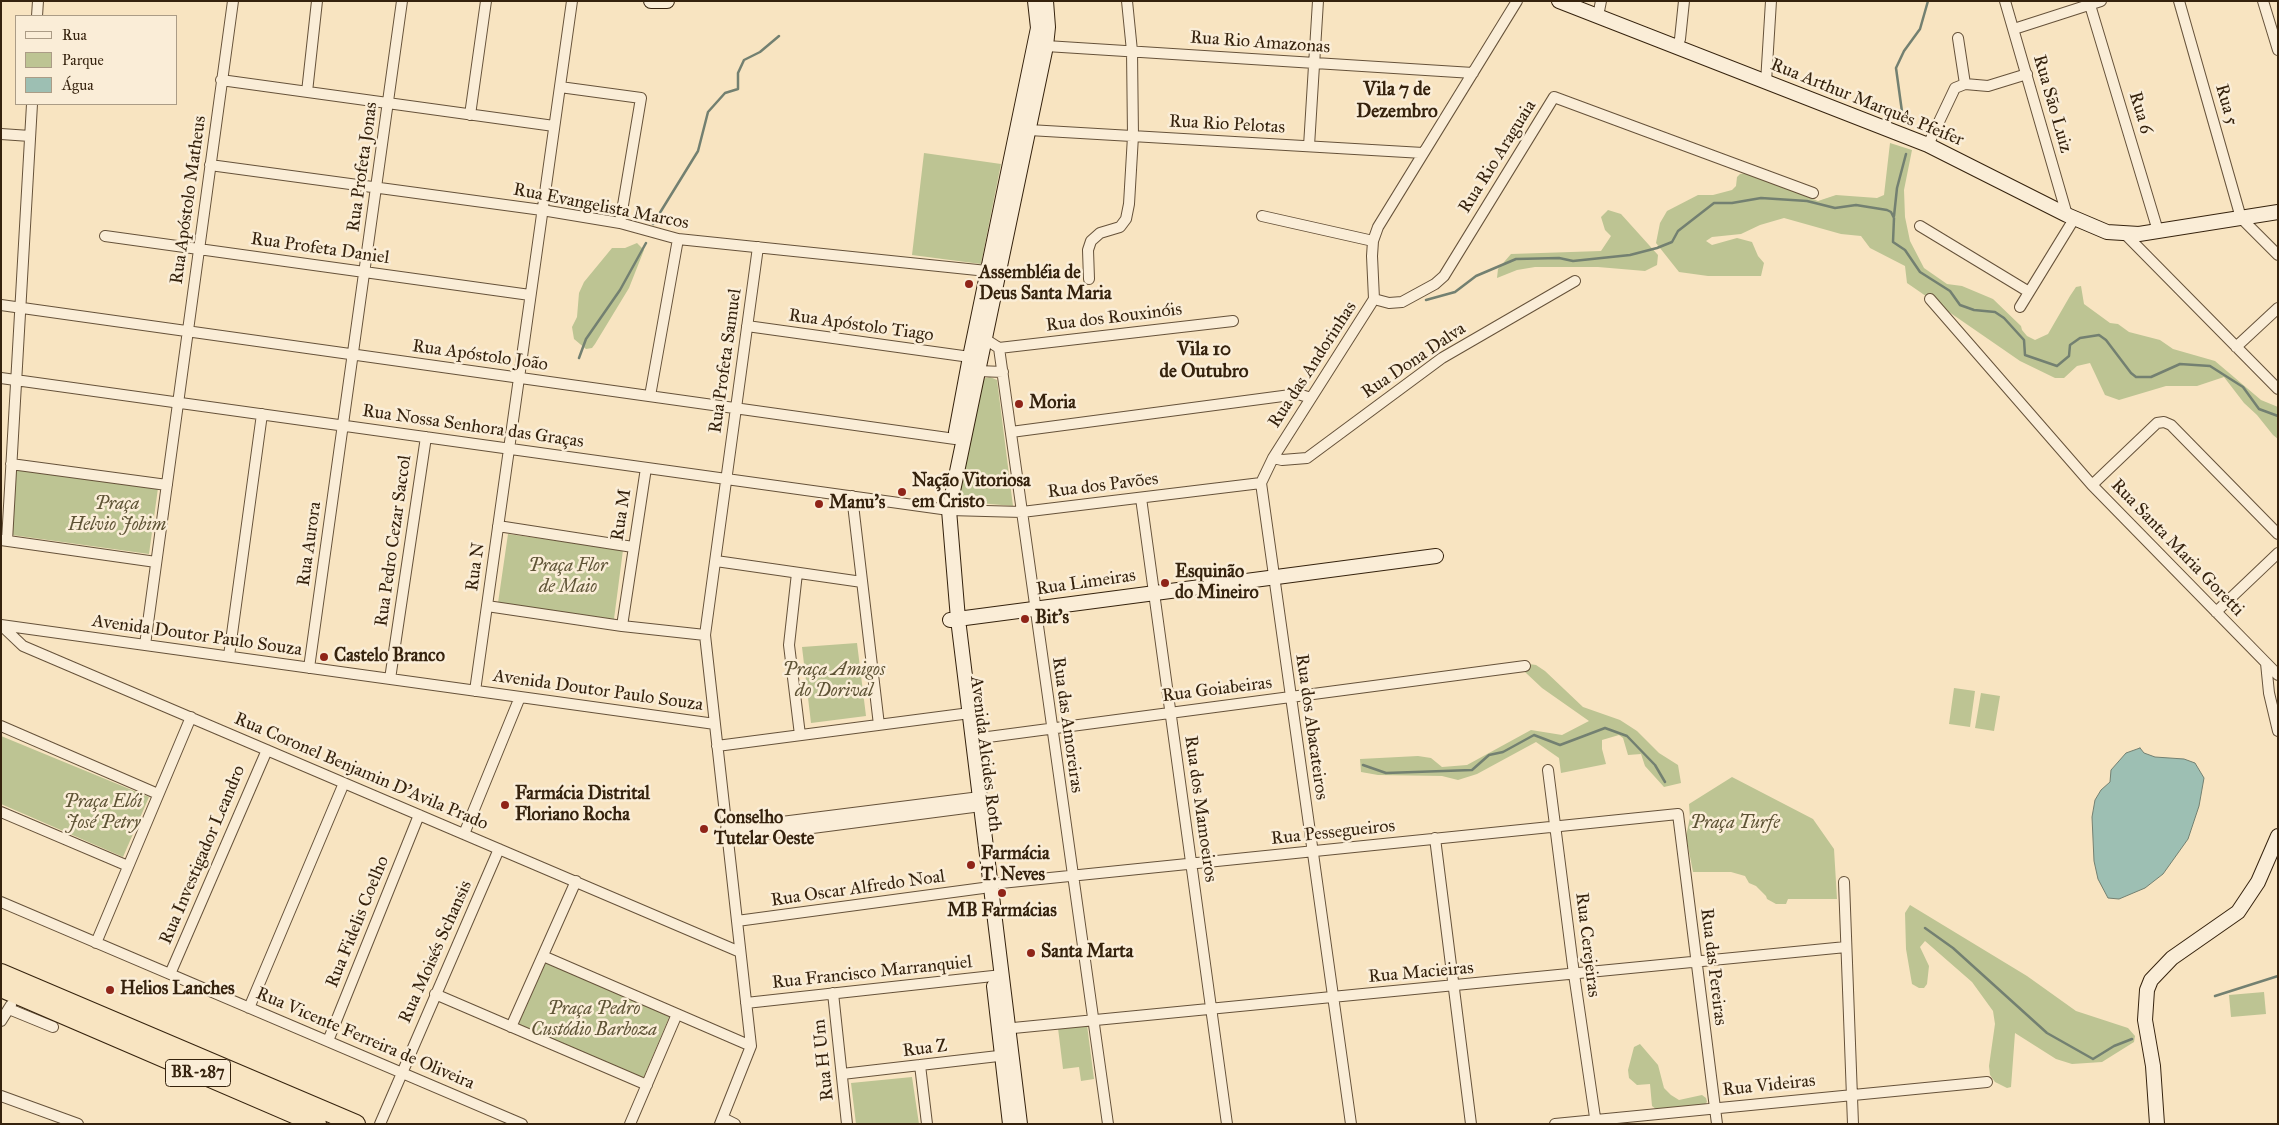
<!DOCTYPE html>
<meta charset="utf-8">
<style>
body{margin:0}
#map{position:relative;width:2279px;height:1125px;overflow:hidden;background:#f8e4c1;font-family:"IM FELL Great Primer",serif}
canvas{display:block}
.frame{position:absolute;inset:0;border:2px solid #35220d;pointer-events:none}
.legend{position:absolute;left:15px;top:15px;width:162px;height:90px;box-sizing:border-box;background:#faedd7;border:1px solid #ab9c86;margin:0;padding:6px 9px;list-style:none;font-size:15px;color:#35220d}
.legend li{display:flex;align-items:center;gap:10px;height:25px}
.legend b{width:25px;border:1px solid #ab9c86}
</style>
<div id="map">
<canvas width="2279" height="1125"></canvas>
<div class="frame"></div>
<ul class="legend">
<li><b style="height:6px;background:#faedd7"></b>Rua</li>
<li><b style="height:14px;background:#bdc493"></b>Parque</li>
<li><b style="height:14px;background:#9dbfb3"></b>Água</li>
</ul>
</div>
<script>
const c = document.querySelector('canvas').getContext('2d');
c.lineJoin = 'round';
function fill(path, color) {
  c.fillStyle = color;
  c.fill(path, 'evenodd');
}
function poly(rows) {
  const path = new Path2D();
  for (const r of rows) {
    path.moveTo(r[0], r[1]);
    for (let i = 2; i < r.length; i += 2) path.lineTo(r[i], r[i + 1]);
  }
  return path;
}
function strokePath(path, color, width, dash) {
  c.strokeStyle = color;
  c.lineWidth = width;
  c.lineCap = dash ? 'butt' : 'round';
  c.setLineDash(dash || []);
  c.stroke(path);
}
function drawText(font, color, halo, rows, align = 'center') {
  c.font = font + ' "IM FELL Great Primer",serif';
  c.lineWidth = 5;
  c.setLineDash([]);
  c.textBaseline = 'middle';
  c.strokeStyle = halo;
  c.fillStyle = color;
  for (const [text, x, y, turn = 0] of rows) {
    c.save();
    c.translate(x, y);
    c.rotate((+turn || 0) * Math.PI / 180);
    c.textAlign = isNaN(turn) ? turn : align;
    if (halo) c.strokeText(text, 0, 0);
    c.fillText(text, 0, 0);
    c.restore();
  }
}
fill(poly([
 [1890,143,1912,150,1904,190,1905,217,1910,241,1924,268,1947,284,1962,286,1993,299,2021,326,2022,330,2027,336,2035,340,2048,334,2070,296,2076,287,2081,286,2084,304,2110,323,2118,324,2129,332,2160,340,2173,349,2215,361,2261,400,2278,407,2278,439,2273,435,2257,415,2244,403,2224,377,2197,386,2166,386,2119,400,2105,395,2090,363,2077,366,2064,378,2055,378,2020,361,1907,283,1905,266,1870,248,1861,236,1841,234,1784,218,1760,225,1741,234,1712,237,1706,241,1712,245,1737,238,1752,242,1758,256,1764,263,1761,276,1708,276,1679,272,1656,243,1660,223,1667,211,1698,195,1713,195,1732,190,1736,186,1737,177,1740,174,1748,173,1818,201,1836,195,1877,198,1884,195],
 [924,153,1001,164,981,264,912,255],
 [1608,210,1621,214,1658,255,1657,265,1645,271,1598,267,1535,267,1517,270,1497,278,1498,269,1511,254,1601,251,1611,236,1605,230,1601,217],
 [637,243,644,250,629,288,595,344,592,348,586,349,574,339,572,327,577,317,579,293,584,282,612,248,625,248],
 [990,377,997,380,1013,506,956,501,982,379],
 [14,469,158,488,149,554,12,535],
 [508,534,623,550,614,619,498,603],
 [857,643,866,716,811,723,802,647],
 [1529,664,1536,665,1545,671,1583,707,1620,720,1637,731,1659,753,1678,765,1681,783,1664,787,1645,766,1641,754,1628,755,1623,738,1619,735,1602,740,1602,749,1606,764,1561,773,1559,758,1536,742,1477,774,1458,780,1442,776,1378,775,1361,772,1360,759,1418,756,1431,758,1442,767,1467,765,1531,730,1562,735,1589,721,1542,688,1525,672],
 [1954,688,1975,691,1970,727,1949,724],
 [1981,693,2000,696,1994,731,1975,728],
 [1,736,149,797,123,857,1,804],
 [1732,777,1813,819,1834,849,1837,899,1788,899,1786,904,1776,904,1767,899,1766,896,1756,886,1749,883,1745,876,1731,872,1693,872,1686,836,1690,818,1689,804],
 [1910,905,2027,976,2076,1011,2128,1028,2135,1036,2134,1042,2102,1062,2072,1064,2056,1059,2015,1033,2011,1087,2007,1088,1995,1082,1990,1075,1989,1066,1995,1024,1993,1011,1972,982,1925,941,1920,947,1929,966,1927,984,1924,988,1919,988,1912,984,1906,949,1905,913],
 [546,962,670,1015,643,1079,518,1025],
 [2264,992,2266,1014,2231,1017,2229,995],
 [1087,1025,1094,1079,1081,1081,1079,1067,1063,1069,1058,1028],
 [1640,1044,1658,1065,1664,1088,1671,1095,1679,1100,1702,1095,1706,1098,1707,1102,1704,1105,1656,1109,1652,1106,1650,1084,1637,1085,1629,1078,1628,1070,1634,1047],
 [912,1077,919,1124,856,1124,851,1083]
]), '#bdc493');
const water = poly([
 [2140,748,2144,753,2155,757,2184,759,2195,763,2204,778,2199,806,2188,839,2163,874,2145,888,2119,899,2108,898,2098,879,2094,861,2092,817,2095,800,2101,790,2110,782,2111,770,2126,753,2140,748]
]);
fill(water, '#9dbfb3');
strokePath(water, '#738071', 1);
strokePath(poly([
 [1903,119,1896,68,1904,51,1920,29,1928,1],
 [1894,216,1897,188,1906,154],
 [653,224,698,151,708,112,725,93,738,89,738,73,744,60,760,52,779,36],
 [1426,300,1455,292,1476,276,1516,259,1559,258,1573,261,1630,255,1657,248,1672,242,1678,231,1714,203,1732,203,1761,198,1807,201,1835,208,1856,205,1887,210,1891,212,1894,218,1893,242,1905,250,1920,272,1950,291,1960,305,1974,310,1995,312,2004,318,2024,340,2025,355,2057,366,2069,356,2070,345,2080,338,2099,335,2106,340,2131,373,2136,377,2151,377,2180,364,2210,366,2243,387,2259,409,2278,416],
 [579,358,586,339,620,290,646,243],
 [1363,765,1386,773,1472,770,1489,755,1503,752,1534,735,1560,745,1605,728,1627,736,1655,765,1665,782],
 [1925,928,1953,948,2047,1033,2093,1059,2114,1046,2132,1039],
 [2215,996,2278,976]
]), '#738071', 2.5);
const street = poly([
 [2005,1,2067,215],
 [2179,1,2241,218,2278,255],
 [2263,1,2278,50],
 [2090,5,2158,231],
 [37,16,38,1],
 [1598,16,1601,1],
 [2014,29,2101,1],
 [1958,38,1965,84],
 [1046,46,1473,73],
 [1677,47,1680,39,1684,1],
 [221,80,554,126],
 [1766,82,1771,1],
 [1965,84,1988,86,2027,74],
 [560,87,641,98,620,223],
 [307,92,317,1],
 [470,115,486,1],
 [1029,130,1423,153],
 [1,134,30,136],
 [1928,145,1955,88,1965,84],
 [1309,146,1318,1],
 [210,165,542,210,620,223,678,239,987,271],
 [1262,216,1373,241],
 [1920,226,2029,292],
 [2126,235,2278,389],
 [105,236,530,295],
 [1089,279,1088,250,1091,241,1100,233,1120,227,1126,219,1129,204,1133,136,1132,51,1127,1],
 [1374,299,1389,303,1402,302,1435,284,1444,276,1554,97,1813,193],
 [1930,299,2092,485,2278,675],
 [1,305,955,439],
 [2020,307,2074,219],
 [747,326,970,357],
 [979,339,985,339,999,348,1108,1124],
 [2236,347,2278,308],
 [999,348,1233,321],
 [978,371,1003,372],
 [1,378,949,510,1022,512,1261,483],
 [650,396,678,239],
 [1011,432,1298,394,1311,398],
 [1273,458,1282,460,1307,458,1442,358,1575,281],
 [11,464,167,485],
 [1261,483,1351,1124],
 [1261,483,1273,458,1374,299,1372,256,1373,241,1378,227,1517,1],
 [2092,485,2157,423,2164,422,2171,425,2278,534],
 [852,496,879,725],
 [1141,498,1227,1124],
 [498,526,633,547],
 [1,540,156,562],
 [7,541,32,104],
 [716,561,862,582],
 [797,573,789,645,800,735],
 [487,606,622,626,705,635],
 [2216,612,2278,553],
 [1,625,23,646,740,952],
 [1,625,715,724],
 [622,626,646,468],
 [145,645,233,1],
 [229,656,262,414],
 [2266,663,2269,693,2278,731],
 [309,668,402,1],
 [390,679,426,437],
 [475,691,572,1],
 [1,726,158,794],
 [973,739,1525,666],
 [717,746,970,713],
 [1548,770,1574,974,1596,1124],
 [1,812,128,866],
 [726,829,980,797],
 [464,834,520,697],
 [1435,838,1471,1124],
 [728,839,981,806],
 [1844,882,1853,1124],
 [1,902,522,1124],
 [737,921,983,888,991,884,1678,814,1717,1124],
 [96,943,191,717],
 [543,956,751,1046],
 [170,974,267,750],
 [833,993,847,1124],
 [435,994,647,1085],
 [746,1003,1002,975],
 [249,1008,344,783],
 [9,1009,53,1027],
 [1,1021,11,1005],
 [511,1027,576,881],
 [1003,1029,1846,947],
 [328,1041,419,815],
 [920,1065,927,1124],
 [842,1074,1007,1055],
 [1,1096,78,1124],
 [723,1118,735,1124],
 [380,1124,499,849],
 [630,1124,677,1014],
 [720,1124,751,1046,705,635,758,247],
 [1555,1124,1987,1082]
]);
const secondary = poly([
 [651,1,667,1],
 [1559,1,1928,145,2067,215,2107,232,2139,234,2278,212],
 [956,432,970,357,1038,28,1035,1],
 [950,620,1436,556],
 [994,986,1010,1124],
 [1020,1124,958,619,949,510,1046,46,1048,27,1046,1],
 [2157,1124,2153,1066,2145,1020,2147,990,2151,980,2172,958,2238,912,2258,882,2278,836]
]);
const highway = poly([
 [1,973,356,1124],
 [1,988,317,1124]
]);
strokePath(street, '#66523a', 12);
strokePath(secondary, '#35220d', 16);
strokePath(highway, '#35220d', 20);
strokePath(street, '#faedd7', 10);
strokePath(secondary, '#faedd7', 14);
strokePath(highway, '#f8e4c1', 18);
for (const [x, y, r, color] of [
 [969,284,5,"#8f2418"],
 [1019,404,5,"#8f2418"],
 [902,492,5,"#8f2418"],
 [819,504,5,"#8f2418"],
 [1165,583,5,"#8f2418"],
 [1025,619,5,"#8f2418"],
 [324,657,5,"#8f2418"],
 [505,805,5,"#8f2418"],
 [704,829,5,"#8f2418"],
 [971,865,5,"#8f2418"],
 [1002,893,5,"#8f2418"],
 [1031,953,5,"#8f2418"],
 [110,990,5,"#8f2418"]
]) {
  const dot = new Path2D();
  dot.arc(x, y, r, 0, 2 * Math.PI);
  c.fillStyle = color;
  c.fill(dot);
  strokePath(dot, '#faedd7', 2);
}
for (const [x, y, w] of [
 [198,1073,65]
]) {
  const box = new Path2D();
  box.roundRect(x - w / 2, y - 13.5, w, 27, 4);
  c.fillStyle = '#faedd7';
  c.fill(box);
  strokePath(box, '#35220d', 1);
}
drawText('bold 16px', '#35220d', null, [
 ["BR-287",198,1073]
]);
drawText('18px', '#35220d', '#faedd7', [
 ["Rua Rio Amazonas",1260,43,4],
 ["Rua Arthur Marquês Pfeifer",1867,103,22],
 ["Rua São Luiz",2052,104,74],
 ["Rua 5",2226,105,74],
 ["Rua 6",2140,113,73],
 ["Rua Rio Pelotas",1227,125,3],
 ["Rua Rio Araguaia",1498,157,-58],
 ["Rua Profeta Jonas",363,167,-82],
 ["Rua Apóstolo Matheus",189,200,-82],
 ["Rua Evangelista Marcos",601,207,11],
 ["Rua Profeta Daniel",320,249,8],
 ["Rua dos Rouxinóis",1114,318,-7],
 ["Rua Apóstolo Tiago",861,326,8],
 ["Rua Apóstolo João",480,356,8],
 ["Rua Profeta Samuel",726,361,-82],
 ["Rua Dona Dalva",1414,361,-34],
 ["Rua das Andorinhas",1313,365,-57],
 ["Rua Nossa Senhora das Graças",473,427,8],
 ["Rua dos Pavões",1103,486,-7],
 ["Rua M",622,515,-81],
 ["Rua Pedro Cezar Saccol",394,541,-82],
 ["Rua Aurora",310,544,-82],
 ["Rua Santa Maria Goretti",2177,548,46],
 ["Rua N",476,567,-82],
 ["Rua Limeiras",1086,583,-8],
 ["Avenida Doutor Paulo Souza",197,636,8],
 ["Rua Goiabeiras",1217,690,-7],
 ["Avenida Doutor Paulo Souza",598,691,8],
 ["Rua das Amoreiras",1067,725,82],
 ["Rua dos Abacateiros",1311,727,82],
 ["Avenida Alcides Roth",985,754,83],
 ["Rua Coronel Benjamin D'Avila Prado",361,772,23],
 ["Rua dos Mamoeiros",1200,809,82],
 ["Rua Pessegueiros",1333,833,-6],
 ["Rua Investigador Leandro",203,855,-67],
 ["Rua Oscar Alfredo Noal",858,889,-8],
 ["Rua Fidelis Coelho",358,922,-68],
 ["Rua Cerejeiras",1587,945,83],
 ["Rua Moisés Schansis",436,952,-66],
 ["Rua das Pereiras",1713,967,83],
 ["Rua Francisco Marranquiel",872,973,-6],
 ["Rua Macieiras",1421,973,-5],
 ["Rua Vicente Ferreira de Oliveira",365,1039,23],
 ["Rua Z",925,1049,-7],
 ["Rua H Um",824,1060,-96],
 ["Rua Videiras",1769,1086,-6]
]);
drawText('bold 18px', '#35220d', '#faedd7', [
 ["Assembléia de",979,274],
 ["Deus Santa Maria",979,295],
 ["Moria",1029,404],
 ["Nação Vitoriosa",912,482],
 ["em Cristo",912,503],
 ["Manu's",829,504],
 ["Esquinão",1175,573],
 ["do Mineiro",1175,594],
 ["Bit's",1035,619],
 ["Castelo Branco",334,657],
 ["Farmácia Distrital",515,795],
 ["Floriano Rocha",515,816],
 ["Conselho",714,819],
 ["Tutelar Oeste",714,840],
 ["Farmácia",981,855],
 ["T. Neves",981,876],
 ["MB Farmácias",1002,912,"center"],
 ["Santa Marta",1041,953],
 ["Helios Lanches",120,990]
], 'left');
drawText('italic 18px', '#5e5335', '#faedd7', [
 ["Praça",117,505],
 ["Helvio Jobim",117,526],
 ["Praça Flor",568,567],
 ["de Maio",568,588],
 ["Praça Amigos",834,671],
 ["do Dorival",834,692],
 ["Praça Elói",103,803],
 ["José Petry",103,824],
 ["Praça Turfe",1735,824],
 ["Praça Pedro",594,1010],
 ["Custódio Barboza",594,1031]
]);
drawText('bold 19px', '#35220d', '#faedd7', [
 ["Vila 7 de",1397,90],
 ["Dezembro",1397,112],
 ["Vila 10",1204,350],
 ["de Outubro",1204,372]
]);
</script>
